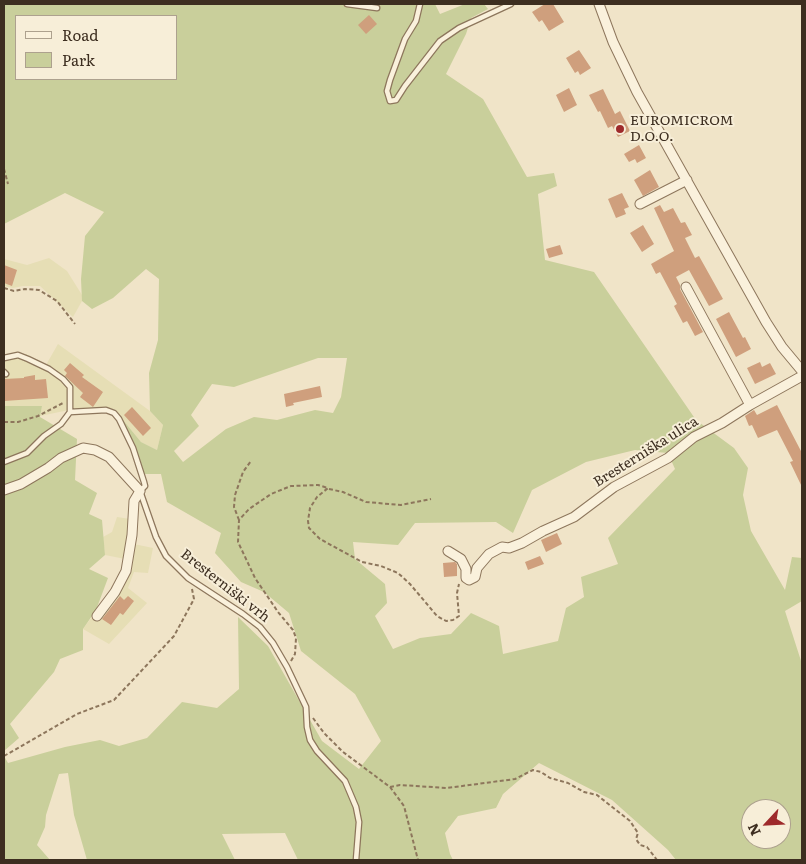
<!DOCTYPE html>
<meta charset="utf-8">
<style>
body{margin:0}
#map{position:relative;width:806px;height:864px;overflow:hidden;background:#f0e4c8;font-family:Literata,serif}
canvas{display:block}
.frame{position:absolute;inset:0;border:5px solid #3d2e20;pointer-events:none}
.legend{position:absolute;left:15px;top:15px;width:162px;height:65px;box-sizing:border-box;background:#f7eed8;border:1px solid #ada18e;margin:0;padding:6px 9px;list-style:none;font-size:15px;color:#3d2e20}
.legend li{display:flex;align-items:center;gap:10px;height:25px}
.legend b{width:25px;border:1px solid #ada18e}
.north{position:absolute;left:741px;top:799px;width:50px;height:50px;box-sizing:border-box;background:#f7eed8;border:1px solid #ada18e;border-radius:50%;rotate:245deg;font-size:14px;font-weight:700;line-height:20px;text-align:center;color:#3d2e20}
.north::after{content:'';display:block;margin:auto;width:18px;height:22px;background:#9e2a2b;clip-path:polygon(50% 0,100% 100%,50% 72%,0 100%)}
</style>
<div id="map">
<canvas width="806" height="864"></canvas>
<div class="frame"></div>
<ul class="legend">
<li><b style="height:6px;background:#faf1dc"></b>Road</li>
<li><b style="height:14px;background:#c9cf9b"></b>Park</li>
</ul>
<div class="north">N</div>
</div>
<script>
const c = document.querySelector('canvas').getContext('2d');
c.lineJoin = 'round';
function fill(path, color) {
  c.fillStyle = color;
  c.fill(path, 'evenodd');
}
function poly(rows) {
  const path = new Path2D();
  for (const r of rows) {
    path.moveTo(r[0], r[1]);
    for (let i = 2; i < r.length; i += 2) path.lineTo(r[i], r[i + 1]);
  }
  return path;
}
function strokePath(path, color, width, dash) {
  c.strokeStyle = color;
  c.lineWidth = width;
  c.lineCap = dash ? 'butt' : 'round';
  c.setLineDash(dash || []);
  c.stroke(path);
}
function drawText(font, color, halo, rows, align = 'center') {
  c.font = font + ' Literata,serif';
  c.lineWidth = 4;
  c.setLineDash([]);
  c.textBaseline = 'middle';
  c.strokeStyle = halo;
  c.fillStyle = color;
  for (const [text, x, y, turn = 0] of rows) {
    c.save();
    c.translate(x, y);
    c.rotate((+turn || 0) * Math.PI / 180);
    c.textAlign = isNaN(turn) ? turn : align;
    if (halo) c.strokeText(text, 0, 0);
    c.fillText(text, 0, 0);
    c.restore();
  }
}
fill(poly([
 [49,258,67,271,82,295,82,301,73,317,40,286,23,286,13,288,4,286,4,259,27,265],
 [58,344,150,411,163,425,157,450,141,442,114,409,69,410,40,416,42,406,4,406,4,358,26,354,46,365],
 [117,517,130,519,129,543,153,548,148,573,134,572,128,588,147,603,109,644,83,629,116,584,125,559,105,555,103,537,112,532]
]), '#e6deb5');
fill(poly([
 [4,4,435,4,440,14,465,4,484,4,488,9,471,18,466,34,446,74,483,99,527,177,554,173,557,186,538,194,545,260,594,272,696,420,734,448,748,468,743,495,751,531,785,590,792,557,802,558,802,601,785,611,802,664,802,860,676,860,668,850,612,800,539,763,503,794,496,808,458,816,445,833,450,854,453,860,298,860,285,833,222,834,235,860,87,860,74,815,68,773,59,774,46,815,45,827,37,845,50,860,4,860,4,756,8,763,65,747,100,740,119,746,147,738,182,702,217,708,239,689,238,617,268,646,322,741,359,769,381,741,355,694,301,651,289,613,264,592,241,582,215,553,221,533,167,502,161,474,141,474,125,436,123,420,141,442,157,450,163,425,150,411,149,373,158,340,159,279,146,269,113,298,92,309,82,301,81,279,85,236,104,212,65,193,4,224],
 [16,16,176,16,176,79,16,79],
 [318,358,347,358,341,397,333,413,315,410,277,420,254,417,226,429,183,462,174,451,199,426,191,415,212,384,234,387],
 [635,450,668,453,675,469,608,538,618,564,581,577,584,597,566,608,558,641,503,654,499,626,471,613,451,634,420,638,393,649,375,616,387,603,385,584,355,559,353,542,398,545,415,523,496,522,513,533,532,490,586,462],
 [751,809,781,809,781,839,751,839],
 [4,406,42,406,40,417,77,439,75,480,97,493,89,514,102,520,105,555,89,569,108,578,96,610,83,629,83,650,60,659,54,672,10,724,19,738,4,751]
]), '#c9cf9b');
fill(poly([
 [545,4,553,4,564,22,549,31,542,20,539,22,532,12],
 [369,15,377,24,366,34,358,25],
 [579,50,591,68,580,75,578,71,575,73,566,58],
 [569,88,577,105,564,112,556,95],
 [603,89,615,114,620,111,630,131,618,137,612,126,608,128,600,111,598,112,589,95],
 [639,145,646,158,637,163,635,159,629,162,624,154],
 [650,170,659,187,643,196,634,180],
 [622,193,629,207,624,209,626,214,616,218,608,199],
 [660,205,664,212,673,208,681,223,685,222,692,235,685,238,695,258,699,256,723,299,709,306,689,270,676,277,680,285,680,289,703,332,695,336,687,321,683,323,674,306,677,304,660,272,656,274,651,264,674,251,654,208],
 [643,225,654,244,642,252,630,233],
 [560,245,563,254,549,258,546,249],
 [4,265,17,270,12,286,4,283],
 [729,312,743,338,745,337,751,349,736,357,716,319],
 [760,362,762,367,770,363,776,374,755,384,747,368],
 [70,363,84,375,82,377,103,392,93,407,80,397,83,393,65,376,67,373,64,370],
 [35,375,35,380,46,379,48,398,4,401,4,379,24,378,24,377],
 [320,386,322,397,293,403,294,405,286,407,284,394],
 [777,405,802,453,802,487,790,462,793,461,777,430,758,438,752,425,749,426,745,416,754,410,757,415],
 [132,407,151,428,143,436,124,415],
 [557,533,562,544,546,552,541,540],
 [540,556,544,564,528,570,525,562],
 [455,562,457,564,457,576,444,577,443,563],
 [120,596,124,600,128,596,134,601,123,615,120,613,111,625,102,619]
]), '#cf9f7d');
const service = poly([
 [347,4,377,8],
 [420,4,416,21,405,39,390,80,387,91,390,101,396,100,405,86,440,41,459,28,511,4],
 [4,358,18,355,28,359,49,369,63,379,70,387,70,412,106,410,114,413,119,419,133,448,144,482,145,486,140,491,156,537,166,556,188,578,243,614,260,627,273,643,287,667,306,707,307,727,310,740,317,751,345,781,356,807,359,822,356,860],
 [4,372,6,374],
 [4,462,27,453,44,436,61,424,70,412]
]);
const minor = poly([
 [599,4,613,42,637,92,766,322,782,347,802,371],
 [640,204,687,180],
 [686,287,750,405],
 [4,490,21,484,48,468,61,458,83,448,95,450,109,457,140,491,134,501,132,535,126,571,115,592,97,616],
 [448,551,461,559,466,569,466,578,469,580,475,577,477,568,489,554,502,547,509,548,522,543,543,531,574,517,614,487,668,458,694,437,722,423,750,405,802,376]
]);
strokePath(service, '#8d765c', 7);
strokePath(minor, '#8d765c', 11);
strokePath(poly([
 [4,169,8,184],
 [4,288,14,291,25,289,39,290,57,301,75,324],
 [4,422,18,422,38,416,63,403],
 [329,489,343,492,366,502,401,505,431,499],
 [239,520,234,507,235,495,243,472,251,461],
 [291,661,295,654,296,638,293,630,278,612,255,578,238,542,239,520,249,509,271,494,291,486,318,485,328,488,317,497,310,508,308,521,309,528,320,539,362,562,381,566,398,573,410,584,437,616,446,621,453,620,459,616,457,593,459,584],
 [313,718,324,733,343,752,390,787,404,806,418,860],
 [4,756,77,714,114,700,174,636,194,599,192,589],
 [390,787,400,785,447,788,515,779,533,770,541,772,550,778,568,783,584,792,597,795,630,821,638,833,636,839,640,845,647,847,657,860]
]), '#8d765c', 2, [4, 2.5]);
strokePath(service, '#faf1dc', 4.5);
strokePath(minor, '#faf1dc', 9);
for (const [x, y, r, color] of [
 [620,129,5,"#9e2a2b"]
]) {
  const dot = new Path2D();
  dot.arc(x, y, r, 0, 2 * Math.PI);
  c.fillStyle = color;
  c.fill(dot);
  strokePath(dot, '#f7eed8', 2);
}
drawText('14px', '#3d2e20', '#f7eed8', [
 ["EUROMICROM",630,121],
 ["D.O.O.",630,137]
], 'left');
drawText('14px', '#3d2e20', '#f7eed8', [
 ["Bresterniška ulica",646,452,-32],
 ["Bresterniški vrh",225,586,38]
]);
</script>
